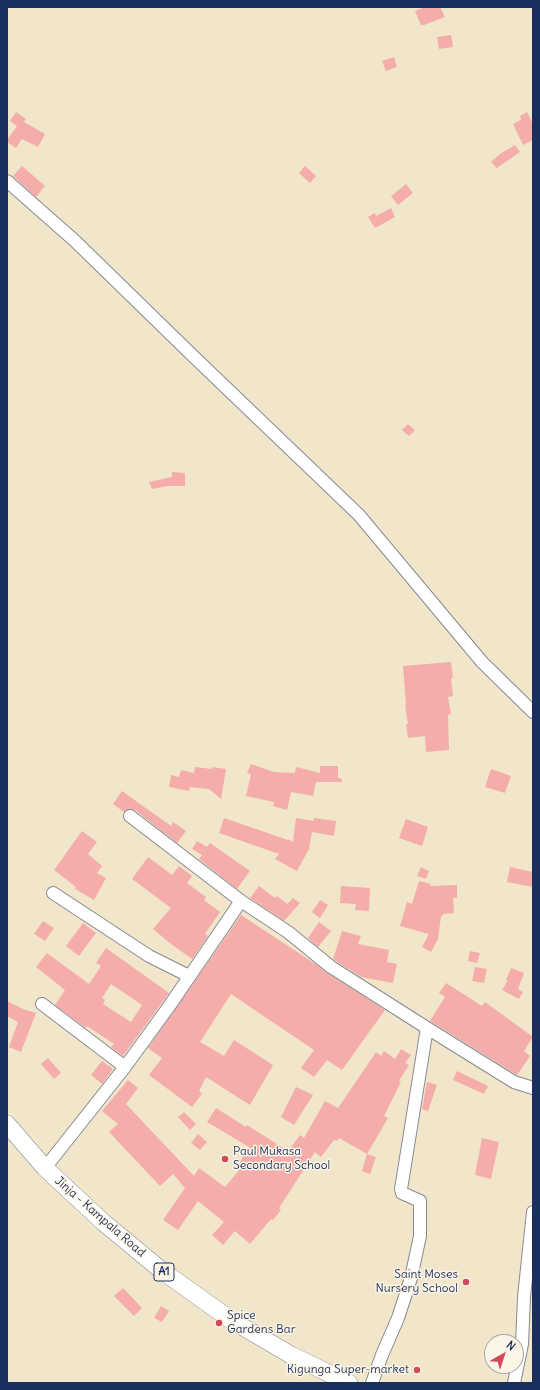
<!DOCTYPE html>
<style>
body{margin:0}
#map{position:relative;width:540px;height:1390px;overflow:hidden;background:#f1e6c9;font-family:Delius,sans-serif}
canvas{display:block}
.frame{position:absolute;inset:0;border:8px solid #1b2f5e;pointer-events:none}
.north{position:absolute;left:484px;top:1334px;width:40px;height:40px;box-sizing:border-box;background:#fcf5e5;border:1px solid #a2a6af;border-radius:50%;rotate:39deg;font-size:11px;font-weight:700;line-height:16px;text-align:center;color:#1b2f5e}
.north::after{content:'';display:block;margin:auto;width:14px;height:18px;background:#d1495b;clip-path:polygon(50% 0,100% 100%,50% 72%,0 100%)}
</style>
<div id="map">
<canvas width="540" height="1390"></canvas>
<div class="frame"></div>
<div class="north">N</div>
</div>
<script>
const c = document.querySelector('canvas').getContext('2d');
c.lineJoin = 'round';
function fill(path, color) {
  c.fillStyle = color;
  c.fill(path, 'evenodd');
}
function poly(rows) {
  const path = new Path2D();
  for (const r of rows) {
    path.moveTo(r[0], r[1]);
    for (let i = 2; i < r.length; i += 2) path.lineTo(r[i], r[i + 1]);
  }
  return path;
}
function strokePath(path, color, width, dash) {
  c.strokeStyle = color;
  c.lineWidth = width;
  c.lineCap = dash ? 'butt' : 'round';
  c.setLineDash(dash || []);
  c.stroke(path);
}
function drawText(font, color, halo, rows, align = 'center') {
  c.font = font + ' Delius,sans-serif';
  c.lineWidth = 3;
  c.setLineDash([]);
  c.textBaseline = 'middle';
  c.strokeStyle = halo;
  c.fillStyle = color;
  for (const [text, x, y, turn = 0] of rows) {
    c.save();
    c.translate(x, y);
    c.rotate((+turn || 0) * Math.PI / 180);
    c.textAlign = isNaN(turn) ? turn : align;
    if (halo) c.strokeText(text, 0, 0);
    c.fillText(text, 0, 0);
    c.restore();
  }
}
fill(poly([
 [425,7,440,7,445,17,424,25,421,25,415,11],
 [451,35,453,47,439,49,437,37],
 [394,57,397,67,386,71,382,61],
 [16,112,26,119,24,122,45,134,38,147,22,139,16,148,7,142,7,140,17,126,10,121],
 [527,112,533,124,533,140,523,145,513,124,521,120,520,116],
 [515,145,520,152,497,168,491,162,500,154],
 [22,166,45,186,36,197,13,176],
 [305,166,316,176,310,183,299,173],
 [406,184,413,193,398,205,391,196],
 [391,208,395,217,375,228,368,217,375,213,376,216],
 [408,424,415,430,409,436,402,430],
 [172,472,185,473,185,486,168,486,152,489,149,482,172,477],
 [451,662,453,678,451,678,453,696,448,697,451,714,448,715,449,750,426,752,425,736,408,738,406,724,408,724,405,705,406,705,403,666],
 [251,764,274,772,295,773,296,767,320,773,320,766,338,766,338,778,342,779,342,782,316,782,313,796,291,792,287,810,273,806,274,802,246,796,251,774,247,773],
 [195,767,212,769,212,767,226,769,221,799,209,789,190,787,189,791,169,787,171,775,179,777,181,770,194,773],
 [491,769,511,776,505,793,485,787],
 [122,791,171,826,173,822,186,831,177,843,135,810,128,809,124,812,113,804],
 [224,818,288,840,288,839,293,842,296,818,313,821,314,818,336,821,334,836,312,832,309,849,297,871,275,859,279,854,219,833],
 [406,819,428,827,422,846,399,838],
 [82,831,97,842,88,854,102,866,97,873,106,878,94,900,75,889,76,887,54,870],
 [197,841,207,847,210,843,250,871,237,889,199,859,202,855,192,849],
 [148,857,172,875,179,866,192,876,187,883,206,897,204,900,220,912,205,934,208,936,192,959,171,944,153,929,171,908,132,879],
 [421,867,429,871,426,879,417,876],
 [510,867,533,872,533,887,507,882],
 [419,881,431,884,430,886,457,885,457,898,453,898,454,913,443,914,443,916,441,916,438,939,431,952,422,947,429,934,400,926,407,902,412,904],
 [259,886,275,898,277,896,287,904,293,898,300,903,284,921,250,898],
 [341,886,370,888,369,911,355,910,356,904,340,903],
 [320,900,328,905,320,918,312,912],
 [241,915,317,965,327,973,385,1010,342,1070,327,1060,314,1077,301,1068,314,1050,231,994,200,1042,224,1056,234,1040,273,1065,250,1105,206,1077,199,1091,202,1094,192,1107,149,1075,162,1058,148,1048],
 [43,921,54,928,45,941,34,934],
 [319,922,331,931,318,947,308,938],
 [83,923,96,933,79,956,66,946],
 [342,931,361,936,358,944,389,950,387,962,397,964,393,983,361,977,333,959],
 [106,948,169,993,123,1056,111,1047,114,1044,87,1026,86,1028,55,1005,65,990,36,967,47,953,89,984,101,966,96,963],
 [111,984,142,1005,131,1022,103,1004,105,1000,102,998],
 [470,951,480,953,477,963,468,961],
 [475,967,487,969,484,983,472,981],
 [511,968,524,973,518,989,523,992,519,999,502,990,508,980,506,980],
 [446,983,482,1006,485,1002,533,1037,524,1051,530,1056,517,1075,430,1021,445,997,439,993],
 [7,1001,23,1009,36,1013,21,1052,9,1047,18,1022,7,1016],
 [401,1049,411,1055,405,1063,409,1065,399,1081,401,1082,384,1116,388,1118,367,1154,339,1138,337,1141,334,1140,321,1157,315,1152,279,1208,281,1210,273,1220,271,1219,250,1244,235,1231,223,1245,212,1235,224,1222,198,1201,178,1230,163,1220,185,1188,173,1174,160,1186,109,1132,118,1124,102,1111,128,1080,138,1088,126,1104,194,1176,199,1168,225,1187,240,1169,237,1167,249,1147,207,1122,216,1108,246,1127,247,1125,288,1151,300,1135,304,1138,325,1101,338,1108,376,1052,381,1056,384,1051,395,1059],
 [48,1058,61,1073,54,1079,41,1064],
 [102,1061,113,1069,102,1084,91,1075],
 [457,1071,488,1086,484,1094,453,1080],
 [427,1082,437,1085,428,1111,422,1109],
 [296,1087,313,1095,294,1125,281,1117],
 [184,1112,196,1124,190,1130,178,1117],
 [198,1134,207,1142,200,1150,191,1143],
 [482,1138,499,1142,491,1179,475,1175],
 [367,1154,376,1157,370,1174,362,1171],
 [123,1288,142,1308,134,1316,114,1296],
 [161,1306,169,1311,162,1322,154,1318]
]), '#f4adaa');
const minor = poly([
 [7,181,75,241,193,356,359,515,482,662,533,712],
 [130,816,241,901,288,932,331,967,427,1028,514,1082,533,1088],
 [53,893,149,956,189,976],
 [42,1004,125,1067],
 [45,1168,125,1067,170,1005,241,901],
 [372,1383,382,1355,398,1318,411,1278,420,1236,420,1201,402,1193,401,1189,427,1028],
 [514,1383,522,1344,524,1297,533,1212]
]);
const highway = poly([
 [7,1124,45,1168,103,1222,161,1270,231,1320,291,1355,349,1383]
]);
strokePath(minor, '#868a94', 14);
strokePath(highway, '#868a94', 18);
strokePath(minor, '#fff', 12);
strokePath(highway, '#fff', 17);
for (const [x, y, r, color] of [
 [225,1159,4,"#d1495b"],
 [466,1282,4,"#d1495b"],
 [219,1323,4,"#d1495b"],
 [417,1370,4,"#d1495b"]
]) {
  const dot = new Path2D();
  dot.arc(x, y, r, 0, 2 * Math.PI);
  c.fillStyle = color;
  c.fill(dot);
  strokePath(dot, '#fcf5e5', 1.5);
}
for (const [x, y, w] of [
 [164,1272,20]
]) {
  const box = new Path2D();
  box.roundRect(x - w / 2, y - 9, w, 18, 3);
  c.fillStyle = '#fcf5e5';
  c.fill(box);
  strokePath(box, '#1b2f5e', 1);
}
drawText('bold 11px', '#1b2f5e', null, [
 ["A1",164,1272]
]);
drawText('12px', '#1b2f5e', '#fcf5e5', [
 ["Paul Mukasa",233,1152],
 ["Secondary School",233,1166],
 ["Saint Moses",458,1275,"right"],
 ["Nursery School",458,1289,"right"],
 ["Spice",227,1316],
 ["Gardens Bar",227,1330],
 ["Kigunga Super-market",409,1370,"right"]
], 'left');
drawText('12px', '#1b2f5e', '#fcf5e5', [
 ["Jinja - Kampala Road",100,1217,41]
]);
</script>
